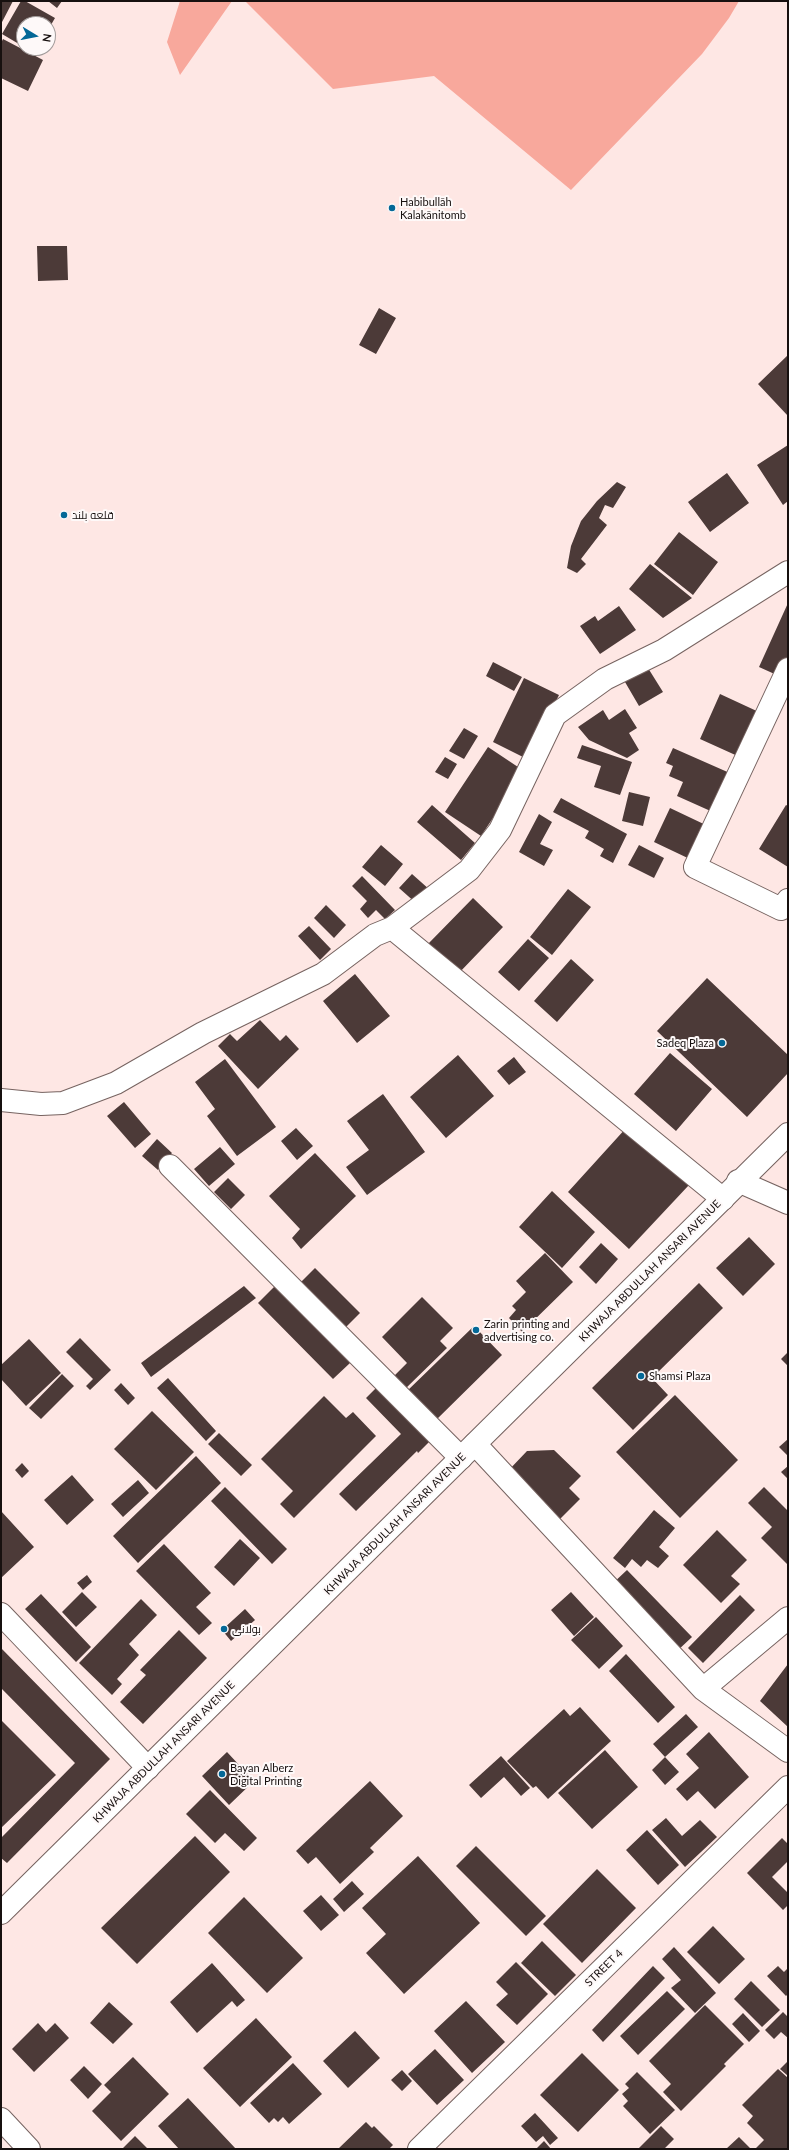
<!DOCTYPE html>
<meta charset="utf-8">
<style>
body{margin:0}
#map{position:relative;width:789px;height:2150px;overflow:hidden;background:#fee7e4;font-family:Lato,sans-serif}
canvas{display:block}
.frame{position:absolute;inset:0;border:2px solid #17100f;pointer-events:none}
.north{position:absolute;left:16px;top:16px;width:40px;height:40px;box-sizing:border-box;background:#fef9f9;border:1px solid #a29c9b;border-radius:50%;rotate:100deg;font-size:11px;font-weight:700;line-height:16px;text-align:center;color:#17100f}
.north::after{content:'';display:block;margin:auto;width:14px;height:18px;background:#046897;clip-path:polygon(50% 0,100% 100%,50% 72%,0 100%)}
</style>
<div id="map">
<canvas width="789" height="2150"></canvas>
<div class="frame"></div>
<div class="north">N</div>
</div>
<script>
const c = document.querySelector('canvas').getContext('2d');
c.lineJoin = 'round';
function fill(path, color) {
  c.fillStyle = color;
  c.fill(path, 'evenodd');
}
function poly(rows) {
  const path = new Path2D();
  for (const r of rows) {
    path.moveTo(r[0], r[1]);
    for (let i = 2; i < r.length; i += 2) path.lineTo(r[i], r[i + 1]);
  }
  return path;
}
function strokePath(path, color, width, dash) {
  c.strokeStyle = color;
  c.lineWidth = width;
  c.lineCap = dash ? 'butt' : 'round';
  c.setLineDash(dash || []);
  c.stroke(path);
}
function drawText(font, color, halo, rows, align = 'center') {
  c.font = font + ' Lato,Cairo,sans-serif';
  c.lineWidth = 4;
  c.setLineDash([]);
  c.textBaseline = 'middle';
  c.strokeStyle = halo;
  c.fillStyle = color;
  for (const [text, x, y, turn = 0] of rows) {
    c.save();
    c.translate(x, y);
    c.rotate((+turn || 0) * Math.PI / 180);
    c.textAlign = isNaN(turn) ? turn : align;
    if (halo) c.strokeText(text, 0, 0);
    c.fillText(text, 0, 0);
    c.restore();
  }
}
fill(poly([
 [180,1,232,1,180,75,167,42],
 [245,1,739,1,729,18,702,54,571,190,434,76,333,89]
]), '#f8a89c');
fill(poly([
 [1,1,13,1,1,24],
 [21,1,25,1,55,18,48,30,48,24,24,24,24,47,2,34],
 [48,1,62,1,57,8],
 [3,39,43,60,28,91,1,78,1,43],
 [37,246,67,246,68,280,38,281],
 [379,308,396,318,376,354,359,345],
 [788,355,788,416,758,384],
 [788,445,788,501,783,505,757,465],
 [727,473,749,503,710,532,688,502],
 [617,482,626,487,613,508,605,505,599,518,607,525,581,559,586,564,577,573,567,568,571,546,581,521,597,501],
 [679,532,718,562,693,595,654,564],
 [650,564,692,598,663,618,629,589],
 [788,603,788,655,779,676,759,667],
 [619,606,636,630,600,654,580,626,595,616,598,621],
 [493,662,522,677,514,691,486,676],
 [648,668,663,692,639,706,625,682],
 [524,678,559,695,527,759,493,742],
 [720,694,761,713,742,758,700,739],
 [625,709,637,728,629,733,639,750,627,758,589,740,578,727,603,710,609,720],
 [464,728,478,736,464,759,449,751],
 [582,745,632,762,620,795,594,787,601,766,577,758],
 [488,747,524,771,481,836,445,812],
 [673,748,732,774,715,813,677,796,683,782,669,776,673,766,666,763],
 [445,757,457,764,448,779,435,772],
 [629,792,650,797,643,826,622,821],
 [561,798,627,834,613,863,600,856,604,849,585,838,589,831,553,812],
 [432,805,475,843,461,860,417,822],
 [786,805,788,806,788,867,759,849],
 [670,808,710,827,694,861,654,842],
 [539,814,552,822,540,844,553,850,544,866,519,852],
 [381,845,403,864,385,886,362,867],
 [639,845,664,858,654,878,628,865],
 [412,874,430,890,417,904,399,888],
 [362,876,395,910,385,919,376,910,368,918,360,909,367,901,352,886],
 [568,889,591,907,552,955,530,937],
 [473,898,503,927,458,974,428,944],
 [326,905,346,925,334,938,314,918],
 [309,926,331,949,320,960,298,936],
 [528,939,549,958,519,991,498,972],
 [571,959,594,980,557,1022,534,1001],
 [355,974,390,1016,357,1043,323,1001],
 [707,978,788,1055,788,1073,747,1117,657,1031],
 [260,1020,280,1041,286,1035,299,1049,258,1089,218,1046,230,1034,237,1041],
 [670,1053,712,1089,676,1131,634,1094],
 [458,1055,494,1096,446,1138,410,1097],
 [514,1057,526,1072,509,1085,497,1071],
 [225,1059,276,1127,237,1156,207,1116,215,1109,195,1082],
 [383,1094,425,1152,367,1195,346,1167,369,1150,347,1121],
 [124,1102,151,1134,135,1148,107,1116],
 [627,1127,689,1185,629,1249,568,1192],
 [296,1128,313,1146,297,1160,281,1141],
 [157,1139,172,1153,158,1170,142,1156],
 [220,1147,235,1164,209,1186,194,1169],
 [315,1153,356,1196,301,1249,292,1238,300,1229,269,1196],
 [228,1178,245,1195,231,1209,214,1192],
 [552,1191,595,1232,562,1268,519,1227],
 [749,1237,775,1264,743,1296,716,1268],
 [601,1243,618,1259,596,1284,579,1267],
 [545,1253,573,1282,522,1332,509,1318,516,1310,512,1306,526,1292,516,1281],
 [315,1268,360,1313,343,1330,298,1285],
 [699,1283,723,1308,652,1378,668,1395,633,1430,592,1388],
 [244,1286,256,1298,151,1377,141,1363],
 [275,1286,350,1363,333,1379,258,1303],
 [422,1297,453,1328,440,1341,447,1348,404,1390,392,1378,407,1363,382,1337],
 [474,1326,502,1355,434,1422,405,1393],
 [80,1338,111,1370,90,1390,86,1386,93,1379,66,1352],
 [29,1339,61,1373,26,1406,1,1379,1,1365],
 [788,1352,788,1366,781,1359],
 [62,1374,74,1386,41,1419,29,1408],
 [168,1378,216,1431,206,1441,157,1388],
 [121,1383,135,1398,128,1405,114,1390],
 [379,1385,432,1439,418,1453,417,1451,356,1511,339,1494,401,1434,366,1398],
 [675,1395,738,1460,680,1518,616,1452],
 [324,1396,346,1418,353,1412,376,1436,294,1518,280,1504,293,1491,261,1459],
 [152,1411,194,1452,156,1490,114,1449],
 [219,1433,252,1465,241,1476,208,1444],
 [788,1439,788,1456,779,1447],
 [554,1450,581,1476,569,1488,580,1499,556,1523,507,1472,527,1451],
 [196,1456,221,1483,138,1563,113,1536],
 [22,1463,29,1471,22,1478,15,1470],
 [788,1466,788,1479,781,1472],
 [72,1475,94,1500,67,1525,44,1500],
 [138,1480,149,1493,123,1517,111,1504],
 [225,1487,287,1549,272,1564,211,1501],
 [764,1487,788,1511,788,1565,761,1538,772,1527,748,1503],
 [654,1510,675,1528,659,1547,669,1556,658,1568,647,1560,641,1567,632,1559,625,1568,613,1558],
 [1,1511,34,1547,1,1578],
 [717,1530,747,1560,731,1576,740,1584,721,1603,683,1565],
 [240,1539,260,1558,234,1586,214,1567],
 [164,1544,211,1593,196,1607,212,1623,199,1635,136,1571],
 [627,1570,692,1637,676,1652,611,1585],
 [87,1575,92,1582,83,1590,77,1583],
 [82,1592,97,1607,76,1627,62,1612],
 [571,1592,594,1617,574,1636,551,1610],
 [41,1594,91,1647,76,1662,25,1609],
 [740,1595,755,1610,703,1663,688,1648],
 [141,1599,157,1615,129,1644,139,1655,117,1679,122,1684,112,1695,79,1663],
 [245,1609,255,1620,231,1641,222,1630],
 [596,1617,623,1646,599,1669,571,1640],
 [179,1630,207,1658,143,1724,120,1702,146,1675,140,1670],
 [1,1648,110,1759,7,1863,1,1858,1,1838,75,1763,1,1688],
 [626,1654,675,1707,658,1723,609,1671],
 [788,1664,788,1727,760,1701],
 [580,1707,611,1741,548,1799,536,1786,533,1788,507,1761,564,1709,570,1716],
 [686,1714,698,1727,665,1757,653,1744],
 [1,1720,56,1775,1,1828,2,1741],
 [709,1732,749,1777,715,1809,698,1791,687,1801,676,1789,699,1768,686,1754],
 [605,1750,638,1787,592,1829,558,1793],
 [227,1752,254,1781,229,1805,202,1776],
 [501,1756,530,1788,521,1796,504,1777,481,1798,469,1785],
 [665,1757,679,1772,665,1785,652,1770],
 [370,1781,403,1816,370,1848,374,1852,340,1884,316,1857,308,1864,296,1851],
 [210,1790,257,1838,244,1851,225,1833,215,1843,186,1814],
 [666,1818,682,1836,700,1820,717,1837,685,1867,652,1830],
 [647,1830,679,1865,658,1885,626,1850],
 [195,1836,230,1872,137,1964,101,1928],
 [782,1838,788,1844,788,1861,772,1877,788,1893,788,1905,783,1910,747,1873],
 [476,1846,546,1916,526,1936,456,1866],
 [418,1856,480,1923,404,1994,366,1953,386,1934,362,1908],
 [597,1869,636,1908,582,1963,543,1924],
 [352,1881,364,1894,344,1912,333,1899],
 [321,1895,339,1915,321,1931,303,1911],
 [244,1897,303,1958,267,1993,208,1933],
 [713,1926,745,1959,719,1984,687,1952],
 [542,1941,576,1975,555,1996,521,1963],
 [674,1947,716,1993,695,2013,671,1988,681,1980,662,1959],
 [516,1962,548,1994,517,2025,496,2005,508,1994,496,1982],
 [212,1963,245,2000,237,2007,232,2001,197,2033,170,2002],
 [653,1966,665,1978,603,2042,592,2030],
 [778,1966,784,1972,788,1968,788,1994,786,1996,767,1976],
 [751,1981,780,2010,762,2027,734,1999],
 [667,1991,685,2009,638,2055,620,2036],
 [466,2001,505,2042,472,2073,434,2031],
 [109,2002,133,2024,113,2044,90,2023],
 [705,2005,744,2044,724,2064,726,2066,681,2111,663,2092,671,2084,649,2061],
 [783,2012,788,2017,788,2038,781,2032,774,2039,765,2030],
 [743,2013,760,2031,749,2042,732,2024],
 [256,2018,292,2057,240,2107,203,2068],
 [38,2023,46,2032,55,2023,69,2038,34,2072,12,2049],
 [355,2031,380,2058,348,2088,323,2061],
 [435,2049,464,2080,437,2105,408,2074],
 [582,2053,619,2090,578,2132,540,2095],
 [133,2057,169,2094,121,2141,92,2111,111,2092,104,2085],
 [788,2061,788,2076,780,2069],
 [293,2063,322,2094,289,2124,283,2117,278,2122,274,2118,269,2123,250,2103],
 [84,2066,102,2084,88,2099,70,2080],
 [778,2069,788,2078,788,2149,755,2149,764,2140,747,2123,753,2116,742,2105],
 [402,2070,412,2081,402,2091,391,2080],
 [637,2072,675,2110,650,2134,623,2106,628,2101,622,2094,629,2088,625,2084],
 [188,2098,236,2149,179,2149,158,2126],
 [535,2113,558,2138,550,2145,543,2136,536,2142,521,2126],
 [366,2122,372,2128,374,2126,393,2145,389,2149,338,2149],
 [661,2126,674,2139,664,2149,638,2149],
 [135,2136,148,2149,122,2149],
 [739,2137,751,2149,726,2149],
 [544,2141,551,2149,536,2149]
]), '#4c3a38');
const minor = poly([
 [788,669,695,867,781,909,788,900],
 [392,928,723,1199],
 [1,1100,41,1104,63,1103,116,1083,203,1033,323,974,375,935,392,928,469,870,500,830,555,715,605,679,664,650,788,572],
 [170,1166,461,1458],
 [738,1181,788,1203],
 [475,1444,703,1689,788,1751],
 [1,1614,148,1768],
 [703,1689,788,1618],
 [1,2119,29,2149],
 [419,2149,788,1787]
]);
const secondary = poly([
 [1,1913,788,1134]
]);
strokePath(minor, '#766360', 24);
strokePath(secondary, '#766360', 24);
strokePath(minor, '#fff', 22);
strokePath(secondary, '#fff', 22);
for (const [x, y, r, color] of [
 [392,208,4,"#046897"],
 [64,515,4,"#046897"],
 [722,1043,4,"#046897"],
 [476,1330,4,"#046897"],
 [641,1376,4,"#046897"],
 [224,1629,4,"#046897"],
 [222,1774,4,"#046897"]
]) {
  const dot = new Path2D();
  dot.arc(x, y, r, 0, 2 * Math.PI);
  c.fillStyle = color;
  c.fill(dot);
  strokePath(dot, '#fef9f9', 1.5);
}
drawText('11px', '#17100f', '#fef9f9', [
 ["Habibullāh",400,202],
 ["Kalakānitomb",400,215],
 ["قلعه بلند",72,515],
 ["Sadeq Plaza",714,1043,"right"],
 ["Zarin printing and",484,1324],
 ["advertising co.",484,1337],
 ["Shamsi Plaza",649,1376],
 ["بولانی",232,1629],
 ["Bayan Alberz",230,1768],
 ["Digital Printing",230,1781]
], 'left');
drawText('11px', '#17100f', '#fef9f9', [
 ["KHWAJA ABDULLAH ANSARI AVENUE",650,1271,-45],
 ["KHWAJA ABDULLAH ANSARI AVENUE",395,1524,-45],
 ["KHWAJA ABDULLAH ANSARI AVENUE",164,1752,-45],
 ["STREET 4",604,1968,-44]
]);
</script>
